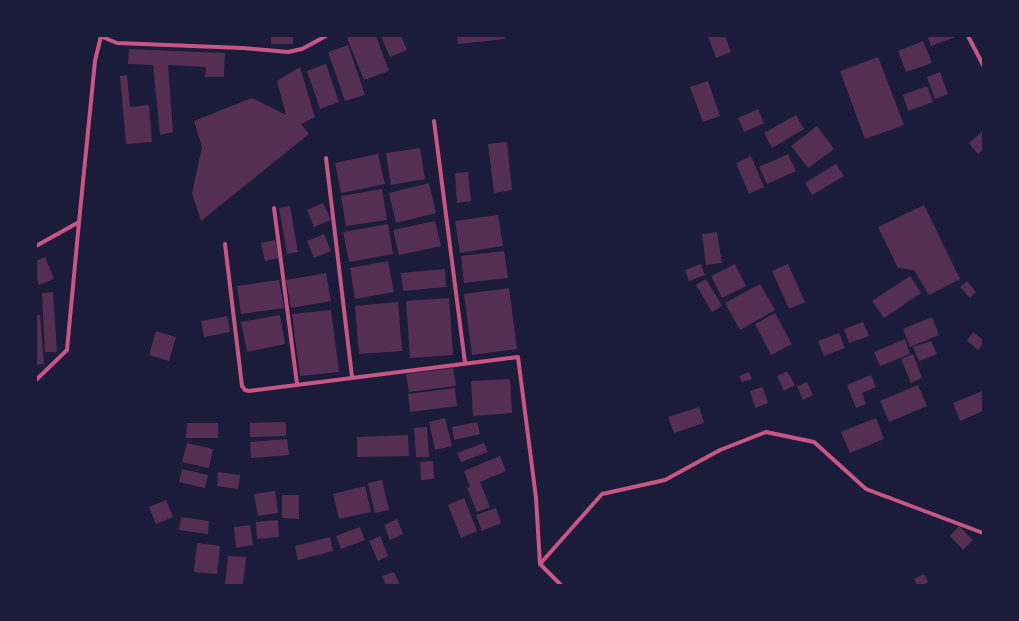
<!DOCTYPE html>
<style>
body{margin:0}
#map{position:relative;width:1019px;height:621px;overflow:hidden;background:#1b1b3a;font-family:"Fira Sans",sans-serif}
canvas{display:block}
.frame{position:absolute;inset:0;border:37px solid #1b1b3a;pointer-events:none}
</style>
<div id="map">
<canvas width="1019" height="621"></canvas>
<div class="frame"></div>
</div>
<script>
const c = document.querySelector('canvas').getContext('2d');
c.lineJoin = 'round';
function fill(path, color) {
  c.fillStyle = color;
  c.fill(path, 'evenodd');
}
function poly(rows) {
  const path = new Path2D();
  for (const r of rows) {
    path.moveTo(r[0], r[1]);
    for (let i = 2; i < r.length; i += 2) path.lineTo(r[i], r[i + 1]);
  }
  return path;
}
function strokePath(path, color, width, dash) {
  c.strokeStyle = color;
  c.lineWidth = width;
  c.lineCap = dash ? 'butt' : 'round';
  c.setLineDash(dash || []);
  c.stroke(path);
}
fill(poly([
 [271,36,293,36,293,44,271,44],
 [352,36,376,36,389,71,364,80,347,38],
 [381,36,401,36,407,50,390,57],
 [457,36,505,36,505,39,458,44],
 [708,36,725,36,731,52,716,58],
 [927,36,958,36,931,46],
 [923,41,932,63,906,72,898,51],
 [348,45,365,95,345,101,328,52],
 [129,49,225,53,224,77,205,77,206,67,168,65,173,132,160,135,153,65,128,64],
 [878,57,904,125,865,139,840,71],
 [326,64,339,102,320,109,307,71],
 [300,67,315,117,301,124,309,134,201,221,192,193,202,147,194,121,252,98,286,115,277,81],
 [940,72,948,94,935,99,927,77],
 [127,75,130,107,149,105,152,142,126,144,120,76],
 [708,81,720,116,703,122,690,87],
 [927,86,933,102,908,111,903,95],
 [758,109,764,123,744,132,738,118],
 [796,115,804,129,772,148,764,133],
 [817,126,834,149,808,168,791,146],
 [983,131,983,150,978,154,969,143],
 [507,142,512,190,494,193,488,144],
 [420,148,425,179,391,185,386,153],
 [378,154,385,184,341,193,335,163],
 [788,154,796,171,767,184,759,167],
 [751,156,764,187,749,194,736,163],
 [836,164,844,176,812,195,805,183],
 [468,172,471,201,457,203,455,173],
 [429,183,436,213,396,223,389,193],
 [382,189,387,220,346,226,341,196],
 [323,203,331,220,314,227,307,210],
 [924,205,960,279,929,295,914,270,898,268,878,227],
 [290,206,298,252,287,254,279,208],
 [498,215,503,246,460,253,455,221],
 [435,221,441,246,399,255,393,230],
 [388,224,393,254,349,262,343,232],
 [717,232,722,263,706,265,702,234],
 [324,234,331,251,314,258,307,241],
 [275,240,279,258,265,261,261,243],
 [504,251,508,278,464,283,461,256],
 [45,257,54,279,39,285,36,276,36,261],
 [388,261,394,292,355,299,350,268],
 [701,264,705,275,689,281,685,270],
 [735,264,746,286,722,298,711,276],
 [788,264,805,302,789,309,772,271],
 [445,269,446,287,403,291,401,273],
 [326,273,331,301,291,308,286,280],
 [910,276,921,293,884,318,872,301],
 [706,279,722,306,712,312,696,285],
 [279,280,284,308,241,314,237,286],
 [967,281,976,292,970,298,960,287],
 [760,284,775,310,740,330,725,303],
 [509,288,517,349,472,355,464,294],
 [53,292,57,352,45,352,42,293],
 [449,298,453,355,410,358,406,301],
 [398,302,402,351,359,354,355,306],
 [331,310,339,372,300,376,292,314],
 [775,313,792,344,771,355,755,324],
 [36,315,40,315,44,364,36,365],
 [280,315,285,344,247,352,241,322],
 [227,316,230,332,204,337,201,321],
 [932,317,939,335,910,347,903,329],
 [863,322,869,336,849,343,844,329],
 [156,331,176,337,169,361,149,355],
 [973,332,983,340,983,343,978,350,967,341],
 [839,333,845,348,824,356,818,341],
 [905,339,910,354,880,366,874,352],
 [931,341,937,354,919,361,913,347],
 [913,354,922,378,911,383,901,359],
 [453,368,456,386,409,392,406,374],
 [787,371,795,385,784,391,777,376],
 [749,372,752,379,742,382,739,376],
 [871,375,876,387,862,393,866,404,856,408,847,385],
 [510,379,512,413,473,416,471,381],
 [807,382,813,395,803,400,797,386],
 [918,385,927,406,889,422,880,401],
 [763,387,768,403,755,408,750,391],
 [455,388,457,406,410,412,408,394],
 [982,391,983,411,960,421,953,403],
 [699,407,704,423,674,433,668,417],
 [445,418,452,446,435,450,429,422],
 [876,418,884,439,850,453,841,432],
 [286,422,286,436,250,437,250,423],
 [477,422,480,434,454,440,452,427],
 [187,423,218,423,218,438,186,438],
 [427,427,429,457,416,457,414,428],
 [408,435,409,456,357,457,357,437],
 [287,439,289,455,251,458,250,442],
 [187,443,213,449,209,468,182,462],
 [484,443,488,452,461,462,457,453],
 [500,456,506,471,480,482,490,507,477,512,467,488,470,487,464,471],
 [433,461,434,479,421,480,420,462],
 [182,469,208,475,205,488,179,482],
 [218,472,240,475,238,489,217,486],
 [382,480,389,510,375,513,368,483],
 [365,486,371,512,339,519,333,494],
 [275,491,278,513,258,516,254,494],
 [282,495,299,495,299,519,282,518],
 [464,498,477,531,461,538,448,505],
 [166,500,173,517,156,524,149,507],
 [496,508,501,523,482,531,476,515],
 [181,517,209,521,208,534,179,530],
 [397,519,403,534,390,540,384,525],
 [278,520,279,537,257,539,256,522],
 [250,525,253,545,236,548,234,527],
 [959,526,973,540,963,550,950,536],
 [360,527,365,540,341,549,336,536],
 [380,536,388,556,378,561,369,541],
 [330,537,333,551,298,560,295,546],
 [197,543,220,546,217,574,194,572],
 [228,556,246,557,243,585,225,585],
 [394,572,400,585,386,585,382,576],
 [924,574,928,582,924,585,917,585,914,579]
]), '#542f53');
strokePath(poly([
 [100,36,117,43,243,48,288,52,302,49,326,36],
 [968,36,983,65],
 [434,121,465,363],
 [326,158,352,377],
 [274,208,297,384],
 [79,222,95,61,101,36],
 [225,244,242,386,245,390,249,391,518,357,536,498,540,564,561,585],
 [36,246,79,222,67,350,36,380],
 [540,564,602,494,665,480,720,450,766,432,814,442,866,489,983,533]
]), '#c65784', 4);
</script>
